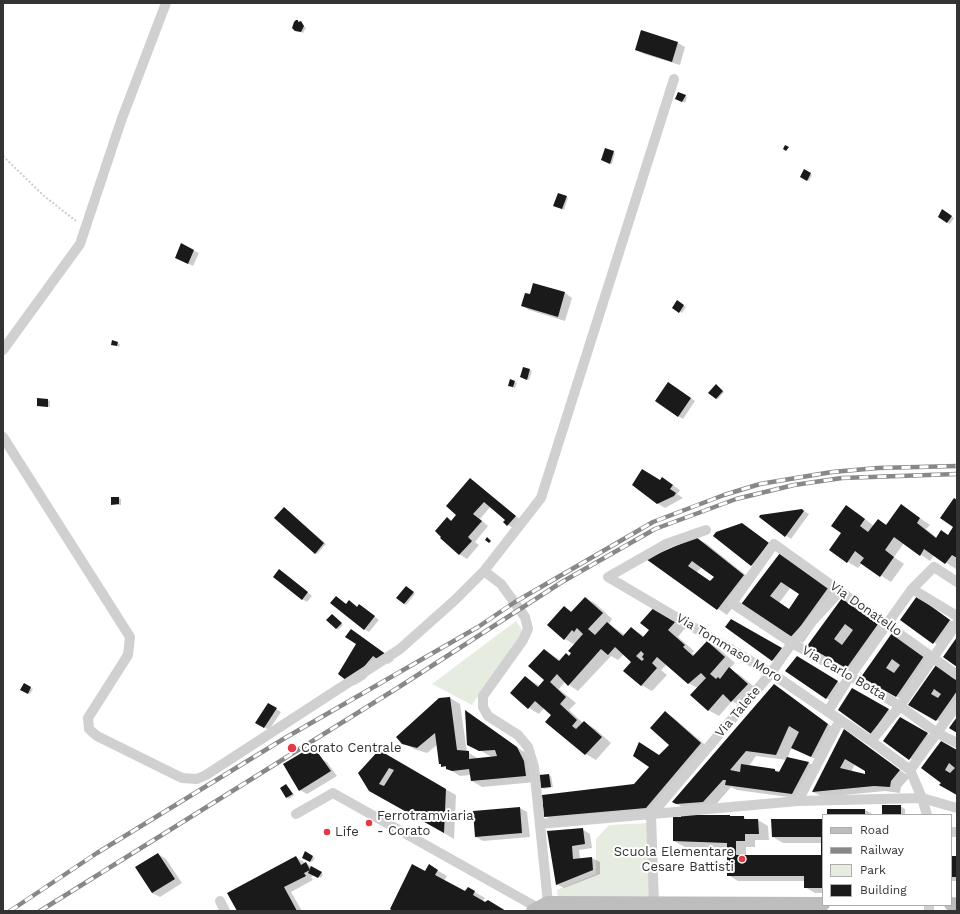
<!DOCTYPE html>
<style>
body{margin:0}
#map{position:relative;width:960px;height:914px;overflow:hidden;background:#fff;font-family:"Work Sans",sans-serif}
canvas{display:block}
.frame{position:absolute;inset:0;border:4px solid #333;pointer-events:none}
.legend{position:absolute;left:822px;top:814px;width:130px;height:92px;box-sizing:border-box;background:#fff;border:1px solid #adadad;margin:0;padding:5px 7px;list-style:none;font-size:12px;color:#333}
.legend li{display:flex;align-items:center;gap:8px;height:20px}
.legend b{width:20px;border:1px solid #adadad}
</style>
<div id="map">
<canvas width="960" height="914"></canvas>
<div class="frame"></div>
<ul class="legend">
<li><b style="height:5px;background:#bdbdbd"></b>Road</li>
<li><b style="height:5px;background:#888"></b>Railway</li>
<li><b style="height:11px;background:#e6ecdf"></b>Park</li>
<li><b style="height:11px;background:#1a1a1a"></b>Building</li>
</ul>
</div>
<script>
const c = document.querySelector('canvas').getContext('2d');
c.lineJoin = 'round';
function fill(path, color) {
  c.fillStyle = color;
  c.fill(path, 'evenodd');
}
function poly(rows) {
  const path = new Path2D();
  for (const r of rows) {
    path.moveTo(r[0], r[1]);
    for (let i = 2; i < r.length; i += 2) path.lineTo(r[i], r[i + 1]);
  }
  return path;
}
function strokePath(path, color, width, dash) {
  c.strokeStyle = color;
  c.lineWidth = width;
  c.lineCap = dash ? 'butt' : 'round';
  c.setLineDash(dash || []);
  c.stroke(path);
}
function drawText(font, color, halo, rows, align = 'center') {
  c.font = font + ' "Work Sans",sans-serif';
  c.lineWidth = 4;
  c.setLineDash([]);
  c.textBaseline = 'middle';
  c.strokeStyle = halo;
  c.fillStyle = color;
  for (const [text, x, y, turn = 0] of rows) {
    c.save();
    c.translate(x, y);
    c.rotate((+turn || 0) * Math.PI / 180);
    c.textAlign = isNaN(turn) ? turn : align;
    if (halo) c.strokeText(text, 0, 0);
    c.fillText(text, 0, 0);
    c.restore();
  }
}
fill(poly([
 [516,621,523,631,472,705,432,684],
 [649,823,651,900,558,901,557,890,596,874,596,839,609,825]
]), '#e6ecdf');
fill(poly([
 [298,21,306,28,303,33,295,30,294,23],
 [678,43,685,47,680,65,644,54,636,50],
 [685,95,687,97,685,103,679,100],
 [613,152,615,153,612,164,604,161],
 [804,171,812,175,809,181,801,177],
 [558,194,568,198,564,210,556,207],
 [943,211,954,218,950,224,939,217],
 [181,245,199,253,193,266,181,260],
 [565,293,572,298,565,321,529,310,522,305,531,295],
 [677,302,686,307,682,313,674,308],
 [113,342,120,344,119,347,112,344],
 [530,370,532,371,529,380,523,378],
 [514,382,517,383,515,388,511,387],
 [673,386,695,401,683,419,678,416],
 [718,387,724,392,718,399,716,398],
 [48,400,50,401,50,407,38,406],
 [470,479,522,521,515,529,508,525,506,520,491,506,480,519,488,526,475,542,479,545,467,559,459,554,447,519,452,521,458,515],
 [670,483,680,490,677,494,683,498,665,508,657,503],
 [119,498,121,499,121,505,112,504],
 [957,501,956,569,934,555,930,561,904,543,894,557,904,564,891,582,862,563,858,568,848,562,856,512,874,526,878,520,887,525,901,505,930,525,926,529,937,538,948,536,955,527],
 [286,509,326,544,317,554,315,553],
 [802,510,809,514,791,539,761,517],
 [750,529,776,548,759,570,751,565],
 [696,538,707,544,753,581,727,615,648,559],
 [702,567,716,576,711,582,697,572],
 [780,554,837,594,803,643,740,607],
 [791,587,800,594,789,609,779,603],
 [284,573,312,596,307,602,302,599],
 [408,588,415,594,406,605,397,598],
 [586,598,596,604,612,619,609,624,625,635,631,628,645,637,650,630,658,605,686,627,678,637,694,651,692,653,695,656,708,642,718,648,735,663,729,669,740,675,758,690,742,707,732,701,719,716,708,710,698,688,688,683,667,664,661,670,667,675,652,691,641,685,632,661,624,654,618,660,611,656,578,691,565,682,559,689,576,703,569,710,583,723,594,728,611,743,596,760,586,754,544,708,539,714,529,708,512,693,525,677,540,686,545,680,545,650,561,661,567,654,570,656,575,645,565,639,564,607,573,612],
 [842,599,888,630,857,674,809,645],
 [925,602,957,625,941,647,901,620],
 [354,604,358,607,364,608,379,620,369,632,364,629,347,605],
 [334,617,343,625,338,630,328,620],
 [731,620,788,653,780,665,727,627],
 [359,635,394,660,388,664,381,660,365,679,355,685,347,680],
 [899,639,930,661,904,701,863,677],
 [797,658,845,686,834,703,826,698],
 [937,666,957,680,957,706,944,724,909,704],
 [24,684,33,689,30,694,22,689],
 [774,685,838,731,821,762,792,747,787,759,809,763,819,769,803,799,737,790,731,787,713,808,687,810,677,804],
 [756,756,787,760,780,772,775,770,749,766],
 [853,689,896,714,872,733],
 [450,698,460,704,467,752,479,759,492,757,468,744,466,712,527,754,536,782,482,787,472,781,471,775,460,776,440,764,437,745,427,753,414,749,403,743],
 [268,704,281,712,269,730,256,722],
 [665,713,675,719,711,750,656,813,555,822,545,816,635,785,670,745],
 [900,718,935,738,917,763,885,740],
 [844,731,910,777,901,787,900,793,885,791,823,797,813,792],
 [855,764,866,771,866,775,851,772],
 [313,747,320,758,327,762,337,776,307,794,300,790],
 [957,751,957,796,941,785,942,782,922,768],
 [379,752,456,795,454,839,370,790],
 [549,775,551,776,553,787,544,789,542,788,540,776],
 [286,785,294,795,289,799,287,797],
 [900,806,905,809,905,815,883,815],
 [520,808,527,812,530,837,483,841,476,837],
 [865,810,874,815,828,815],
 [730,816,733,817,743,817,748,820,758,820,768,826,769,840,755,840,755,847,746,847,746,856,822,856,822,843,783,843,773,837,823,820,823,893,815,893,805,887,805,881,738,881,728,875,728,848,685,847,674,841],
 [582,829,590,834,592,848,579,850,580,859,592,858,600,862,600,874,564,888,556,884,548,832],
 [306,853,315,858,312,862,303,857],
 [158,854,166,859,182,883,160,897,152,893],
 [296,857,323,874,321,878,314,875,311,877,313,880,291,892,302,911,238,911],
 [951,857,957,857,957,881,951,881],
 [430,866,447,876,444,881,465,893,468,888,485,898,483,901,504,911,395,911]
]), '#0003');
fill(poly([
 [296,20,298,20,298,22,301,21,304,26,301,32,295,31,292,28,294,22],
 [641,30,678,42,672,62,635,50],
 [678,92,686,95,682,102,675,99],
 [785,145,789,147,786,151,783,149],
 [605,148,614,151,610,164,601,160],
 [804,169,811,173,807,181,800,177],
 [558,193,567,196,562,209,553,206],
 [942,209,952,216,947,223,938,217],
 [181,243,194,250,188,264,175,258],
 [533,283,565,292,558,317,521,306,525,293,530,294],
 [677,300,684,305,679,313,672,308],
 [112,340,118,342,117,346,111,345],
 [523,367,530,369,527,380,520,377],
 [510,379,515,381,513,387,508,386],
 [668,382,691,398,678,417,655,401],
 [716,384,723,391,716,399,708,393],
 [37,398,48,399,48,407,37,406],
 [642,469,660,480,662,477,673,485,670,489,676,493,674,496,657,504,632,485],
 [470,478,516,516,507,526,503,522,505,520,484,502,473,514,482,521,468,537,472,541,459,555,440,538,441,537,435,531,447,517,451,521,456,515,446,506],
 [111,497,119,497,119,504,111,505],
 [954,498,957,500,957,558,952,555,945,564,924,549,920,556,894,537,885,550,894,557,880,577,860,563,864,558,855,551,847,563,829,550,841,533,831,526,846,505,865,519,860,526,868,532,878,519,886,525,901,504,920,518,917,523,936,538,941,530,948,535,953,527,940,518],
 [284,507,324,543,315,554,274,518],
 [802,509,804,511,785,537,759,517,760,515],
 [742,523,769,543,751,566,713,536,716,532],
 [487,537,491,541,489,543,485,540],
 [696,537,744,575,717,610,646,559],
 [692,561,714,577,710,581,688,566],
 [780,553,828,588,792,638,739,607],
 [781,582,799,594,789,609,770,596],
 [279,569,308,592,302,600,273,577],
 [406,586,414,592,404,604,396,598],
 [336,596,346,604,349,600,357,607,359,604,375,616,364,630,330,603],
 [917,596,950,620,933,644,900,620],
 [585,597,603,613,588,629,595,635,607,622,623,636,631,627,643,637,649,630,640,623,657,604,676,621,668,630,685,645,683,647,693,656,707,641,725,657,710,674,716,679,718,677,720,679,729,667,748,684,731,702,723,694,708,711,690,695,706,678,701,673,688,684,657,657,652,663,657,668,641,686,623,671,631,662,615,647,608,655,601,649,568,686,557,674,550,682,566,697,560,704,577,720,572,726,576,729,584,721,602,737,585,755,545,722,551,715,535,701,528,709,510,693,525,676,538,687,544,680,528,666,544,649,559,661,566,653,569,656,571,653,568,651,583,634,577,628,574,632,572,630,564,640,547,625,564,606,571,612],
 [641,651,644,654,642,657,644,659,642,661,636,656],
 [842,598,878,624,846,669,807,646],
 [845,624,853,630,842,645,834,639],
 [332,614,342,623,336,629,326,620],
 [731,619,782,648,772,661,725,627],
 [351,629,387,655,380,661,373,656,357,675,347,681,338,674,356,644,345,637],
 [892,633,924,656,896,697,861,677],
 [892,659,900,665,894,673,886,668],
 [957,637,957,667,943,657],
 [797,656,838,681,826,699,785,671],
 [936,665,957,680,957,691,936,721,908,705],
 [934,689,941,694,938,698,931,694],
 [24,683,31,687,28,694,20,690],
 [774,684,828,724,811,757,791,748,799,732,789,726,776,755,746,751,730,770,740,772,741,764,775,769,775,771,779,772,787,757,809,762,792,794,725,785,726,780,723,780,703,802,676,804,672,802],
 [852,688,889,709,871,734,838,710],
 [450,697,457,750,469,751,469,759,497,756,495,750,479,751,467,745,465,710,517,747,524,761,526,776,471,781,469,769,452,771,446,769,446,766,441,767,441,764,439,764,435,733,417,748,402,744,396,737,439,698],
 [268,703,277,708,264,728,255,723],
 [665,711,701,743,646,808,544,817,542,795,634,784,649,767,633,756,639,742,659,755,669,745,650,728],
 [900,717,928,733,909,760,883,741],
 [957,717,957,733,949,728],
 [844,729,900,770,891,781,890,787,874,786,812,792],
 [845,759,865,771,865,774,840,768],
 [941,741,957,750,957,795,939,785,941,783,921,768],
 [949,763,955,768,950,773,945,770],
 [313,746,331,771,299,791,283,764],
 [379,750,446,789,444,833,369,791,358,773],
 [389,768,394,770,384,786,379,784],
 [549,774,551,787,541,788,539,775],
 [286,784,293,794,286,798,280,788],
 [882,805,901,805,901,815,882,815],
 [520,807,522,833,475,837,473,811],
 [827,809,865,809,865,815,827,815],
 [681,815,730,815,730,816,744,816,744,819,758,819,759,834,745,834,745,841,736,841,736,855,821,855,821,837,772,837,771,819,823,819,823,888,804,888,804,876,727,876,727,843,673,841,673,817,681,817],
 [583,828,585,844,572,846,573,859,592,857,593,870,556,885,547,831],
 [305,851,313,856,310,862,302,858],
 [158,853,175,879,152,893,135,867],
 [296,856,301,865,306,862,310,870,304,873,306,876,284,887,297,911,237,911,227,893],
 [951,856,957,856,957,877,951,877],
 [412,864,425,871,429,864,438,870,435,875,465,891,468,887,475,891,473,895,485,902,488,900,506,911,393,911,390,909],
 [311,866,322,872,318,878,308,873]
]), '#1a1a1a');
strokePath(poly([
 [3,156,44,196,76,221]
]), '#cdcdcd', 2, [2, 2]);
strokePath(poly([
 [3,350,80,244,121,121,166,3],
 [3,437,130,637,128,655,88,718,89,729,97,736,182,778,197,779,206,775,400,649,455,600,484,571,501,584,525,617,528,629,523,640,483,696,483,707,488,716,518,735,528,747,534,767,548,903,551,911],
 [706,530,666,544,608,577,771,673,871,741,910,770,922,798,927,815],
 [484,571,541,498,674,79],
 [912,589,957,616],
 [957,675,774,544,732,603,792,643,850,676,900,706,937,733,957,743],
 [828,711,850,676,912,589,934,567,957,582],
 [871,741,900,706,957,623],
 [910,770,957,705],
 [798,801,840,720],
 [296,814,333,793,538,908],
 [540,824,798,801,922,798,957,808],
 [951,832,957,832],
 [220,901,225,911],
 [654,904,651,815,771,673,792,643,840,591],
 [929,905,929,911]
]), '#d0d0d0', 10);
strokePath(poly([
 [951,904,957,905],
 [533,911,548,903,823,904]
]), '#bdbdbd', 14);
const rail = poly([
 [10,911,97,853,285,738,478,627,515,602,653,522,724,495,760,484,832,472,878,468,957,466],
 [40,911,399,687,562,582,655,529,736,499,794,485,842,478,957,474]
]);
strokePath(rail, '#888', 4.5);
strokePath(rail, '#fff', 3, [9]);
for (const [x, y, r, color] of [
 [292,748,5,"#e63946"],
 [369,823,4,"#e63946"],
 [327,832,4,"#e63946"],
 [742,859,4,"#e63946"]
]) {
  const dot = new Path2D();
  dot.arc(x, y, r, 0, 2 * Math.PI);
  c.fillStyle = color;
  c.fill(dot);
  strokePath(dot, '#fff', 1.5);
}
drawText('13px', '#333', '#fff', [
 ["Via Donatello",866,609,35],
 ["Via Tommaso Moro",729,648,31],
 ["Via Carlo Botta",844,673,30],
 ["Via Talete",738,712,-50]
]);
drawText('13px', '#333', '#fff', [
 ["Corato Centrale",301,748],
 ["Ferrotramviaria",377,816],
 ["- Corato",377,831],
 ["Life",335,832],
 ["Scuola Elementare",734,852,"right"],
 ["Cesare Battisti",734,867,"right"]
], 'left');
</script>
